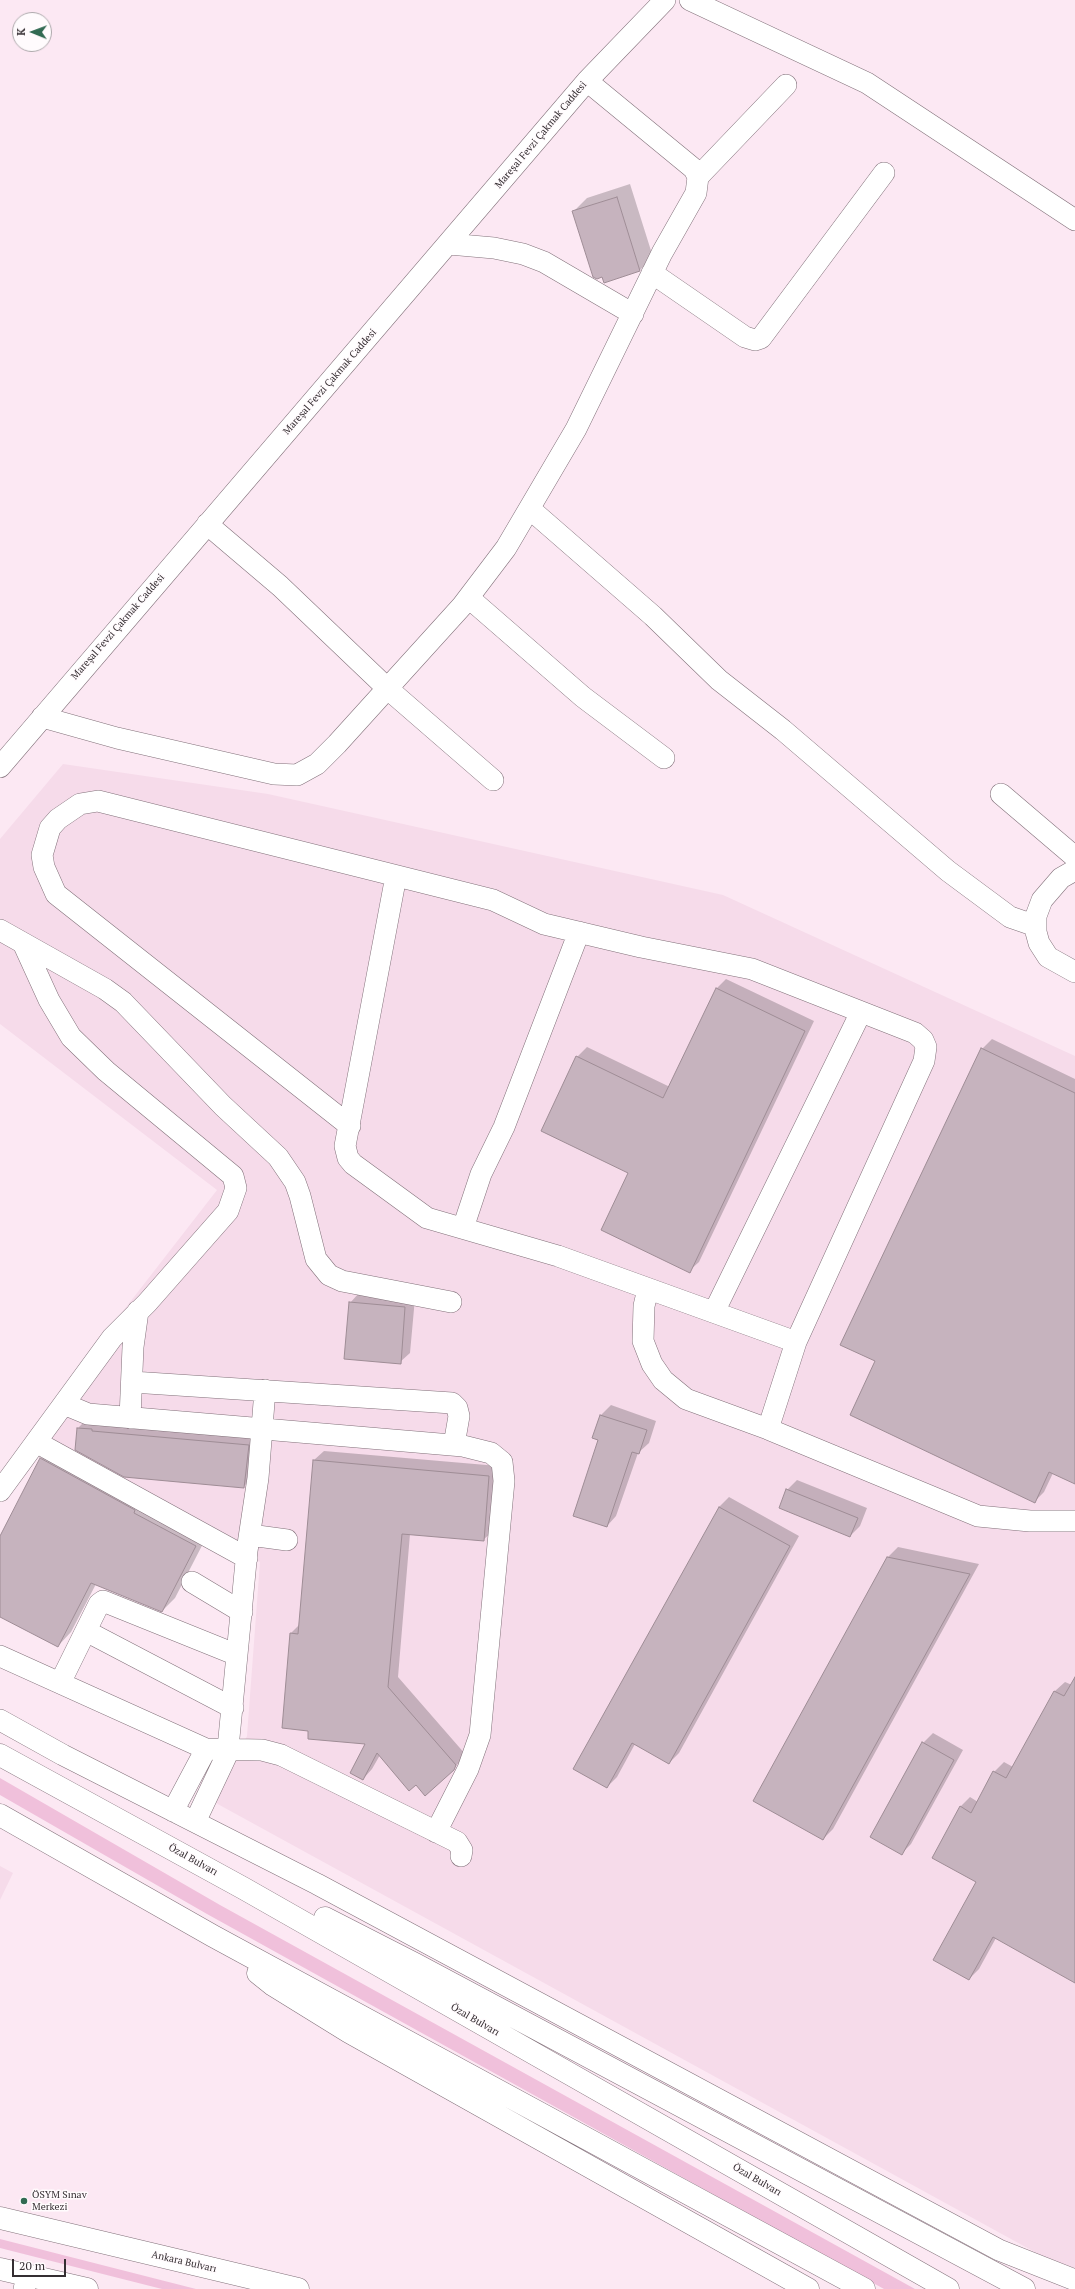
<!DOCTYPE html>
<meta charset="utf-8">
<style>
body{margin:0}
#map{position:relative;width:1075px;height:2289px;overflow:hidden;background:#fce8f3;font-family:"PT Serif",serif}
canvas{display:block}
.north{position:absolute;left:12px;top:12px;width:40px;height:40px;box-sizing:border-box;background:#fffbfd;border:1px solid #aea9ac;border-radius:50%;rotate:271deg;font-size:11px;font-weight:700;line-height:16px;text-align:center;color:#352e32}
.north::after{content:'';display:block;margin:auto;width:14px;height:18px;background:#316a52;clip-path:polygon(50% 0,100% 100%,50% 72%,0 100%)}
.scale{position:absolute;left:12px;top:2259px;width:54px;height:18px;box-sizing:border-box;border:2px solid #352e32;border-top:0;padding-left:5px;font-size:12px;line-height:14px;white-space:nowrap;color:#352e32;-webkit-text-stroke:3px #fffbfd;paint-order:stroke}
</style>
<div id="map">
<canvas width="1075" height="2289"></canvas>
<div class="north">K</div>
<div class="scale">20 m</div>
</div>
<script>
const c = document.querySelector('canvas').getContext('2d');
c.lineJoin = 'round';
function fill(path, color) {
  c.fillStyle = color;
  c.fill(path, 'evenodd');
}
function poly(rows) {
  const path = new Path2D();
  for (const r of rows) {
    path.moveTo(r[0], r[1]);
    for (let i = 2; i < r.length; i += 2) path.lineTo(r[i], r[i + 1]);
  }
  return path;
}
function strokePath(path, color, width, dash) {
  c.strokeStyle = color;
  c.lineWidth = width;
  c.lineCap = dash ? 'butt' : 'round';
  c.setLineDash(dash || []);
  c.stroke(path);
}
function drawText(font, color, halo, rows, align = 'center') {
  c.font = font + ' "PT Serif",serif';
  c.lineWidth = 3;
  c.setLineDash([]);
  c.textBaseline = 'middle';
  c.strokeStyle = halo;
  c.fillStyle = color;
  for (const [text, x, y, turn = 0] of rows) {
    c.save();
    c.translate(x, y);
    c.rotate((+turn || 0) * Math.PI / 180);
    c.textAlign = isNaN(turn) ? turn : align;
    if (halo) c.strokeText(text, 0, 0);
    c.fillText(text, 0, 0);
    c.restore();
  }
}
fill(poly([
 [63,764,268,794,723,895,1075,1056,1075,2268,1042,2256,214,1802,247,1736,260,1562,26,1436,217,1190,0,1024,0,839],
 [0,1866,13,1873,0,1900]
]), '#f6dbea');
fill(poly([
 [0,1778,220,1905,915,2289,884,2289,207,1914,0,1795],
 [0,2239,196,2289,162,2289,0,2248]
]), '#f0c0db');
fill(poly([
 [630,184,653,257,640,270,574,211,587,198],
 [726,979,814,1021,699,1262,689,1271,629,1172,577,1057,587,1047,670,1087,716,989],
 [992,1039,1075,1079,1075,1483,1053,1473,1044,1492,1034,1502,876,1361,982,1049],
 [359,1293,415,1298,410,1353,400,1362,350,1303],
 [611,1405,656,1421,649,1443,638,1453,616,1516,607,1526,599,1440,594,1438,601,1415],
 [88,1418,258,1436,254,1477,244,1486,78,1428],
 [54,1446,209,1532,175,1598,162,1611,96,1584,71,1632,58,1646,0,1615,0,1538,41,1459],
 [324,1451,498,1466,493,1531,483,1540,410,1534,398,1677,466,1755,453,1769,380,1755,372,1769,363,1779,367,1743,309,1730,291,1633,300,1624,314,1460],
 [797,1480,867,1508,860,1526,850,1536,787,1490],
 [729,1497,799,1536,679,1753,669,1763,635,1744,617,1777,607,1787,719,1507],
 [898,1547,979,1564,833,1829,823,1839,888,1557],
 [1075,1679,1075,1981,996,1938,979,1969,969,1979,977,1882,960,1807,970,1797,978,1802,994,1772,1004,1762,1013,1767,1055,1691,1065,1682,1072,1685],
 [933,1733,963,1750,911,1844,901,1854,923,1743]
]), '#0003');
const building = poly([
 [617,197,640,271,604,283,602,277,597,279,593,277,572,211,617,197],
 [716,988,805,1031,690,1273,601,1230,628,1173,541,1131,576,1056,663,1098,716,988],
 [981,1048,1075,1093,1075,1484,1049,1472,1035,1503,850,1415,875,1361,840,1345,981,1048],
 [349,1302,405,1307,401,1364,344,1359,349,1302],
 [600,1415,647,1430,639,1454,632,1452,607,1527,573,1516,598,1440,592,1438,600,1415],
 [77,1428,92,1429,92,1431,249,1445,244,1488,124,1477,75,1450,77,1428],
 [40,1458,135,1510,134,1513,196,1546,162,1612,91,1583,58,1647,0,1617,0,1536,40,1458],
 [313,1460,489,1476,484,1541,402,1534,388,1687,456,1765,454,1770,425,1796,416,1785,409,1791,377,1753,363,1780,350,1773,365,1744,308,1739,308,1731,282,1728,290,1633,298,1634,313,1460],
 [786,1489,858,1518,850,1537,779,1508,786,1489],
 [719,1507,790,1546,669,1764,632,1743,607,1788,573,1769,719,1507],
 [887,1557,970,1574,823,1840,753,1801,887,1557],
 [1075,1677,1075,1983,993,1937,969,1980,933,1960,976,1882,932,1858,960,1806,971,1813,993,1771,1006,1778,1054,1691,1064,1696,1075,1677],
 [922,1742,954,1760,902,1855,870,1837,922,1742]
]);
fill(building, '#c6b3be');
strokePath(building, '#9f8d96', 1);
const minor = poly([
 [690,0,867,83,1075,220],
 [698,177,786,85],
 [449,244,494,248,523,254,544,262,633,314],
 [652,273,745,337,755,340,761,338,884,173],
 [530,509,653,616,719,680,783,730,948,871,1010,917,1036,926],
 [207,524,280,586,388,689,493,780],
 [469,598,583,697,664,758],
 [42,717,117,738,274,774,297,775,317,764,337,744,462,606,506,548,576,429,662,253,696,193,698,177,694,169,587,81],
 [0,767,587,81,665,0],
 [1001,794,1075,857],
 [1075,870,1061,878,1042,900,1036,916,1036,932,1039,943,1048,957,1075,972],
 [396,876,345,1146,348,1158,353,1164,427,1218,558,1256,796,1342],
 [0,930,105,989,123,1002,223,1106,278,1157,295,1182,300,1196,316,1259,329,1275,342,1281,451,1302],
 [350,1126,56,894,44,867,42,855,50,828,58,819,80,804,98,801,493,900,544,924,641,947,752,969,915,1033,923,1040,926,1047,924,1061,796,1342,768,1429],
 [463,1228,481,1174,504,1127,579,932],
 [648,1289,644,1306,643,1341,652,1364,663,1380,686,1399,768,1429,978,1516,1030,1521,1075,1521],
 [714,1312,861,1012],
 [132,1382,452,1403,457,1408,459,1416,454,1445],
 [64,1404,88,1414,463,1446,491,1453,502,1462,504,1481,480,1735,468,1769,436,1832],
 [130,1418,133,1347,138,1311],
 [36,1442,247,1558],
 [0,1491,112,1338,147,1303,228,1211,236,1188,233,1176,106,1071,71,1037,49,1000,23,943],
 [250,1535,287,1540],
 [192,1582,242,1612],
 [86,1631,233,1708],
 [0,1656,206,1749],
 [60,1683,99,1604,103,1601,237,1655],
 [0,1720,63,1755,317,1884,999,2250,1075,2280],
 [228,1748,247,1551,258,1478,265,1390],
 [173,1811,206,1749,262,1750,281,1755,457,1842,462,1850,461,1856],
 [195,1822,230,1748],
 [24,2289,28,2275]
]);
const major = poly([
 [0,2218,298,2289],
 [0,2269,87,2289]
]);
const highway = poly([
 [0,1755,243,1888,948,2289],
 [0,1815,213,1936,864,2289],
 [325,1918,415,1964,1024,2289],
 [258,1973,273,1985,349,2032,808,2289]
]);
strokePath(minor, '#82717a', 22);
strokePath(major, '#82717a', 23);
strokePath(highway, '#82717a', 23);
strokePath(minor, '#fff', 21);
strokePath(major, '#fff', 22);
strokePath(highway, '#fff', 22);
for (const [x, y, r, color] of [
 [24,2201,4,"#316a52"]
]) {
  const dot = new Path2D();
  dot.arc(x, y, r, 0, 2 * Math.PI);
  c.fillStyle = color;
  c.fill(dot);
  strokePath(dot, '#fffbfd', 1.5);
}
drawText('10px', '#352e32', '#fffbfd', [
 ["Mareşal Fevzi Çakmak Caddesi",541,135,-50],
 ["Mareşal Fevzi Çakmak Caddesi",330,382,-49],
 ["Mareşal Fevzi Çakmak Caddesi",118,627,-49],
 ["Özal Bulvarı",193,1860,29],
 ["Özal Bulvarı",475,2020,30],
 ["Özal Bulvarı",757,2180,30],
 ["Ankara Bulvarı",184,2262,13]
]);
drawText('10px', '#352e32', '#fffbfd', [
 ["ÖSYM Sınav",32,2195],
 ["Merkezi",32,2207]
], 'left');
</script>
